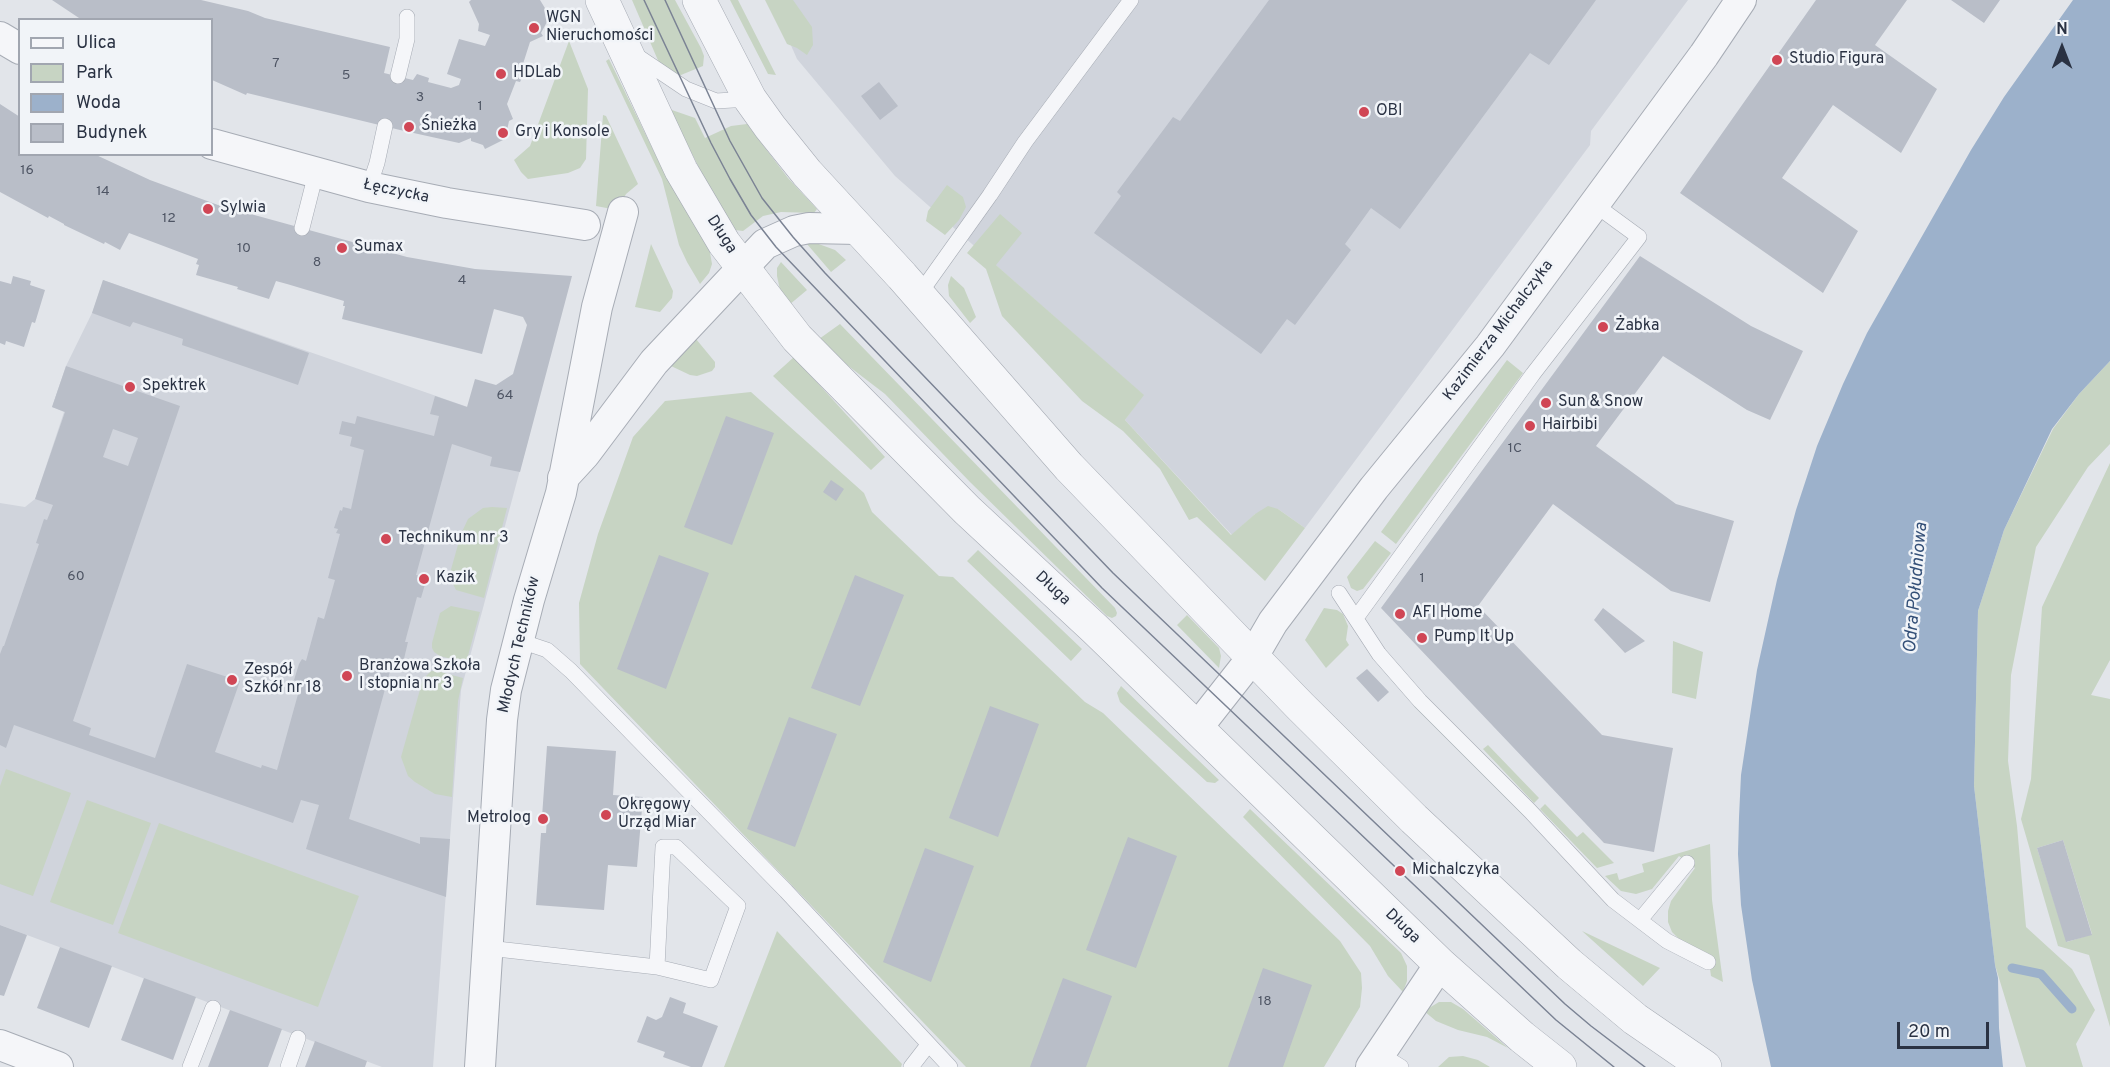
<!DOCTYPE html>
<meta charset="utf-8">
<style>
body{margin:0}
#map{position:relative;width:2110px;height:1067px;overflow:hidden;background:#e2e5ea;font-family:Overpass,sans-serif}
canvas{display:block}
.legend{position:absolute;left:18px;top:18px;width:195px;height:138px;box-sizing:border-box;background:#f1f4f8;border:2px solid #a1a6b0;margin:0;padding:8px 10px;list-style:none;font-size:18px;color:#2a3243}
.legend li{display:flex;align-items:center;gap:12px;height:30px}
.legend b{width:30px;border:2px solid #a1a6b0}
.north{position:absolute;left:2032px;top:18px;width:60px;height:60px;-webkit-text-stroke:4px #f1f4f8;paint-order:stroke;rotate:0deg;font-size:16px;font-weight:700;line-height:24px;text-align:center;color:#2a3243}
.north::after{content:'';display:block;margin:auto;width:21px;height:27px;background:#2a3243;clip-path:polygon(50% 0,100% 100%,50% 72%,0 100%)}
.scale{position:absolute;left:1897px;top:1022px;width:92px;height:27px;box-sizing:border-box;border:3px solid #2a3243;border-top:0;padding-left:8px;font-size:18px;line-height:21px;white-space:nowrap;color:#2a3243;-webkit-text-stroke:4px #f1f4f8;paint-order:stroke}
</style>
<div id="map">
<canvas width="2110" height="1067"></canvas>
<ul class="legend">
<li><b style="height:8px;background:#f5f6f9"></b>Ulica</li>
<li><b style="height:16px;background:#c7d4c3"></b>Park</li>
<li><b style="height:16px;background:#9cb1cb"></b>Woda</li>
<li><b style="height:16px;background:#b9bec8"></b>Budynek</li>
</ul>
<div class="north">N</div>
<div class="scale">20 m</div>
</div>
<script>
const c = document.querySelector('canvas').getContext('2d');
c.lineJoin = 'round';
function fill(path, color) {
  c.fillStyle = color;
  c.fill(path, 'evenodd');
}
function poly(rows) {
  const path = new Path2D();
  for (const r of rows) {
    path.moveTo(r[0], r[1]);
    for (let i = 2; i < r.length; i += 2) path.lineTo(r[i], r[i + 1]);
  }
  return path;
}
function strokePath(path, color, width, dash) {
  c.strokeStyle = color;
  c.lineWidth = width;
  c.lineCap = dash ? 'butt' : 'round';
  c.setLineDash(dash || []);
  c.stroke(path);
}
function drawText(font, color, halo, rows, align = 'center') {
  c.font = font + ' Overpass,sans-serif';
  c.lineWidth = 5;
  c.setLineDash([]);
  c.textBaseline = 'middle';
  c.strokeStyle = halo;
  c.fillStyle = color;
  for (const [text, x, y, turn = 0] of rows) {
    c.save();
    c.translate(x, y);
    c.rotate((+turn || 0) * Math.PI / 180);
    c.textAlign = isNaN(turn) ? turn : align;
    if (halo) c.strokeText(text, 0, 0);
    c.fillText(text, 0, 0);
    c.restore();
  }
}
fill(poly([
 [771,0,1688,0,1591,131,1590,145,1305,528,1278,509,1255,514,1232,535,1125,420,1143,395,895,176,797,59],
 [103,280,531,429,461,690,433,1067,382,1067,0,925,0,503,25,507,35,499,64,412,52,407,66,366,92,313]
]), '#d0d4dc');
fill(poly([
 [632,0,675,0,701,48,704,56,703,66,676,77,660,65],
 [730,0,738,0,776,75,768,74],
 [765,0,793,0,812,27,813,45,807,55,797,48,787,44],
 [569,41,588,89,586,159,580,168,568,173,528,179,521,172,514,160,530,146],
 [609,59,659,162,709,247,712,264,709,273,700,284,687,262,679,245,662,179,606,61],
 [669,109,695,118,705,138,731,126,747,124,788,178,817,209,814,213,781,212,763,216,743,231,735,230,708,185],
 [603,115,606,116,638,184,626,194,617,210,596,206],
 [947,185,963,197,966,207,959,220,945,235,926,221,928,211],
 [1000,214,1022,233,996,265,1144,395,1125,420,1231,535,1255,514,1268,506,1278,509,1305,528,1265,581,1197,517,1189,520,1160,469,1123,431,1082,401,1002,316,986,269,967,253],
 [816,243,835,250,846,260,831,272,807,244],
 [651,244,673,291,672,298,660,312,635,307],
 [781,262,807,290,789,305,780,290,777,276,777,268],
 [951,276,964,288,976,317,970,323,949,296,948,285],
 [840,324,1115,608,1117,613,1116,616,1112,618,1107,616,970,482,885,394,838,358,819,339],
 [696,339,715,362,715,367,712,371,697,376,690,375,671,366],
 [794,357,885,457,871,470,773,376],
 [1507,360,1523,373,1396,544,1381,532],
 [2110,361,2110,444,2088,467,2036,547,2011,675,2008,761,2017,826,2026,927,2072,969,2095,1010,2076,1044,2083,1067,2026,1067,1995,965,1974,786,1978,611,2004,530,2053,429,2079,394],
 [751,392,864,493,872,512,939,576,953,577,1085,702,1103,713,1340,941,1361,973,1362,988,1360,1007,1324,1067,966,1067,580,664,579,603,598,534,633,437,665,401],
 [2110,463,2110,660,2091,695,2110,699,2110,1027,2089,955,2058,946,2021,819,2031,779,2042,607],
 [2063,840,2092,934,2067,942,2037,848],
 [492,507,507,508,484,598,456,590,451,580,450,573,461,534,468,519,483,508],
 [1375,541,1391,553,1363,589,1357,591,1351,588,1347,577],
 [978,550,1082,649,1071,661,967,561],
 [451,606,480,612,466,663,440,656,434,652,432,648,432,643,440,613],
 [1324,608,1337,610,1343,614,1348,626,1346,640,1349,645,1326,668,1305,640],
 [1187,615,1219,648,1221,656,1219,668,1177,625],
 [1673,641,1703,652,1696,699,1672,693],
 [431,671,437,671,463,678,458,701,452,797,435,794,415,782,408,776,401,757,423,679],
 [1121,686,1219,780,1215,783,1207,782,1120,702,1117,693],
 [1488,745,1539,798,1534,803,1483,749],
 [6,769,71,793,33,896,0,884,0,786],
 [87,800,151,823,113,925,50,902],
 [1545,804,1577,837,1583,832,1614,863,1597,868,1540,809],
 [1250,809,1401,953,1407,966,1407,981,1403,992,1388,976,1370,946,1243,817],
 [159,823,359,896,318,1007,118,933],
 [1710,844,1712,900,1723,982,1711,976,1708,954,1680,940,1672,932,1668,922,1668,911,1671,901,1695,868,1679,856,1652,889,1636,894,1621,891,1605,876,1617,873,1619,880,1644,872,1642,864],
 [777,931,902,1064,901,1067,724,1067],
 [1582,931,1660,968,1643,986],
 [1439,1002,1451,1002,1463,1009,1508,1048,1487,1037,1458,1030,1436,1021,1424,1011],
 [1463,1056,1478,1060,1490,1067,1438,1067,1449,1057]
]), '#c7d4c3');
fill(poly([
 [2073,0,2110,0,2110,361,2079,394,2052,429,2004,530,1978,611,1974,786,1995,965,1998,978,1999,1028,2003,1067,1771,1067,1752,980,1741,905,1738,854,1739,817,1741,775,1757,670,1777,580,1796,510,1817,446,1843,384,1867,333,1971,150,2004,97]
]), '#9cb1cb');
strokePath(poly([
 [2012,968,2041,974,2072,1009]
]), '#9cb1cb', 9);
fill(poly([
 [52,0,201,0,248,11,265,18,390,47,384,73,413,80,417,74,429,78,428,82,451,88,459,85,461,79,447,74,459,39,485,46,490,35,478,31,479,24,469,2,471,0,540,0,551,18,548,20,541,33,543,36,530,42,522,67,526,69,520,82,516,81,507,104,513,119,509,121,506,135,507,138,485,149,483,145,471,141,471,138,459,143,400,130,247,93,246,95,212,80,212,20,82,20],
 [1269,0,1596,0,1549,65,1530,53,1400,229,1371,208,1345,244,1351,250,1295,325,1287,319,1261,354,1094,233,1121,196,1117,192,1173,117,1180,121],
 [1816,0,1907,0,1875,45,1937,89,1901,153,1833,105,1782,178,1858,231,1823,293,1680,193],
 [1951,0,2000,0,1984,23],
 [879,82,898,106,880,120,861,96],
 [0,104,20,117,20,154,94,154,150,180,218,205,407,257,475,269,572,276,520,472,490,466,492,457,452,444,416,575,424,577,423,580,426,581,421,598,417,597,405,642,408,642,403,663,400,662,399,666,392,664,349,819,420,844,420,837,450,839,446,897,306,849,319,805,301,800,293,823,14,725,6,748,0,745,0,654,3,646,4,646,39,544,36,543,44,519,47,520,53,505,35,499,65,412,52,407,66,366,180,406,73,721,91,728,89,735,155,758,187,664,240,681,215,752,261,768,262,765,277,770,300,687,295,685,296,681,294,680,299,664,302,659,306,661,318,617,324,619,335,580,328,578,340,534,336,533,338,529,334,528,340,510,342,511,343,507,351,509,364,450,350,446,352,437,339,434,342,421,355,424,357,416,434,436,439,416,430,414,435,396,467,407,475,379,496,385,513,374,527,325,523,317,494,309,482,354,342,319,345,306,343,306,344,301,287,284,276,281,269,299,237,289,238,287,196,275,199,265,196,264,198,259,129,233,120,250,105,242,104,244,64,225,64,224,49,216,48,218,0,192],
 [113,429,138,438,128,466,103,457],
 [1640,256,1751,326,1803,351,1770,420,1747,410,1663,356,1596,446,1676,504,1734,521,1710,602,1671,591,1553,504,1478,606,1602,735,1673,748,1654,852,1604,843,1381,608],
 [13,276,31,281,30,285,45,290,35,323,32,322,24,347,6,341,5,345,0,343,0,281,11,284],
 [103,280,309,353,298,385,182,345,183,339,133,322,130,327,92,313],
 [726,416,774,433,732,545,684,527],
 [831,480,844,489,836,501,823,492],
 [659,555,709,573,666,689,617,669],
 [855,575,904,595,860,706,811,688],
 [1603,608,1645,641,1625,653,1594,620],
 [1367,669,1389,692,1378,702,1356,678],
 [990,706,1039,724,998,837,949,818],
 [789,717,837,734,795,847,747,829],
 [547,746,616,751,613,795,643,797,637,867,608,865,604,910,536,905,541,833,546,833,547,818,542,817],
 [1128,837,1177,856,1136,968,1086,950],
 [2063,840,2092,935,2066,942,2037,848],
 [925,848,974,866,931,982,883,962],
 [0,925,27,935,4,996,0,995],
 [60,947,112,966,89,1028,37,1008],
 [1263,968,1312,985,1283,1067,1228,1067],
 [144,978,196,997,173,1060,121,1040],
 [1063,978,1112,996,1086,1067,1030,1067],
 [670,997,686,1003,683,1013,718,1026,702,1067,691,1067,663,1057,665,1052,637,1042,647,1016,656,1020,662,1017],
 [230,1010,282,1029,268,1067,208,1067],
 [315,1041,367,1061,365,1067,305,1067]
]), '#b9bec8');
const service = poly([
 [634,54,686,89,716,101,750,99],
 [398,76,407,39,407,17],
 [369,187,377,163,385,126],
 [302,228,316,173],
 [918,296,990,195,1025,142,1131,0],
 [1339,593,1379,654,1420,701,1530,811,1613,900,1667,941,1708,962],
 [1356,618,1533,374,1639,237,1594,204],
 [520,641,547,650,571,671,786,891,950,1067],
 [1640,920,1687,863],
 [488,948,657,967,711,980,738,906,676,847,663,847,657,967],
 [1380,1054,1401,1067],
 [190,1067,213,1008],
 [288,1067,298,1038],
 [911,1067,928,1045]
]);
const minor = poly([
 [0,37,20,49],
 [212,144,369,187,447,203,585,225],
 [563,478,585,454,654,362,765,244,794,231,809,228,858,229],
 [1197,728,1252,658,1273,622,1374,488,1490,346,1704,55,1741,0],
 [0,1045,58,1067],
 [480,1067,502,720,506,690,529,600,561,493,597,307,623,212],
 [1371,1067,1440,964]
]);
const tertiary = poly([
 [602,0,681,170,724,243,797,338,967,510,1095,629,1440,964,1522,1037,1560,1067],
 [699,0,750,99,770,127,807,173,902,276,1069,467,1300,706,1414,819,1569,964,1635,1019,1705,1067]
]);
strokePath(service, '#a7acb5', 16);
strokePath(minor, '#a7acb5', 32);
strokePath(tertiary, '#a7acb5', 34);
strokePath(service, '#f5f6f9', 15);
strokePath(minor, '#f5f6f9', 30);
strokePath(tertiary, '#f5f6f9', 33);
strokePath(poly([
 [644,0,711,143,730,179,751,215,776,247,1102,588,1556,1020,1614,1067],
 [665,0,730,141,762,198,793,237,825,273,1113,573,1565,1004,1591,1026,1645,1067]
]), '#7b8394', 1.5);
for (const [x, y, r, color] of [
 [534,28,6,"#d04655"],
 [1777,60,6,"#d04655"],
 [501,74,6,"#d04655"],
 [1364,112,6,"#d04655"],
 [409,127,6,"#d04655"],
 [503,133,6,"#d04655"],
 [208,209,6,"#d04655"],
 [342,248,6,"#d04655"],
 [1603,327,6,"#d04655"],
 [130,387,6,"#d04655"],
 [1546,403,6,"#d04655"],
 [1530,426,6,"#d04655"],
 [386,539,6,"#d04655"],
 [424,579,6,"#d04655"],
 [1400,614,6,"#d04655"],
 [1422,638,6,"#d04655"],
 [347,676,6,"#d04655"],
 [232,680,6,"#d04655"],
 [606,815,6,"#d04655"],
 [543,819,6,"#d04655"],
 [1400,871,6,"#d04655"]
]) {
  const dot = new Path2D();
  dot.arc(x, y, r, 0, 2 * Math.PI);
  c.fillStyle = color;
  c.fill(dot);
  strokePath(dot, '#f1f4f8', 2);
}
drawText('14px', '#4e5564', null, [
 ["7",276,64],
 ["5",346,76],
 ["3",420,98],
 ["1",480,107],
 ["16",27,171],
 ["14",103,192],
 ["12",169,219],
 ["10",244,249],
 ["8",317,263],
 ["4",462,281],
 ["64",505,396],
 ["1C",1515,449],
 ["60",76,577],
 ["1",1422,579],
 ["18",1265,1002]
]);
drawText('16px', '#2a3243', '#f1f4f8', [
 ["WGN",546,19],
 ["Nieruchomości",546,37],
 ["Studio Figura",1789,60],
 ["HDLab",513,74],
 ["OBI",1376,112],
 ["Śnieżka",421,127],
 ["Gry i Konsole",515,133],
 ["Sylwia",220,209],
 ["Sumax",354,248],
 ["Żabka",1615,327],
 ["Spektrek",142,387],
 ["Sun & Snow",1558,403],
 ["Hairbibi",1542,426],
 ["Technikum nr 3",398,539],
 ["Kazik",436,579],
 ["AFI Home",1412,614],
 ["Pump It Up",1434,638],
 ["Branżowa Szkoła",359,667],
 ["I stopnia nr 3",359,685],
 ["Zespół",244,671],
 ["Szkół nr 18",244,689],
 ["Okręgowy",618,806],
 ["Urząd Miar",618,824],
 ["Metrolog",531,819,"right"],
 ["Michalczyka",1412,871]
], 'left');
drawText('16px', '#2a3243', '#f1f4f8', [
 ["Łęczycka",396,192,12],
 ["Długa",721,235,57],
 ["Kazimierza Michalczyka",1499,331,-53],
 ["Długa",1052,589,43],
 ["Młodych Techników",520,645,-77],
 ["Długa",1402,927,44]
]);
drawText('italic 18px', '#334f77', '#f1f4f8', [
 ["Odra Południowa",1917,588,-85]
]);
</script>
